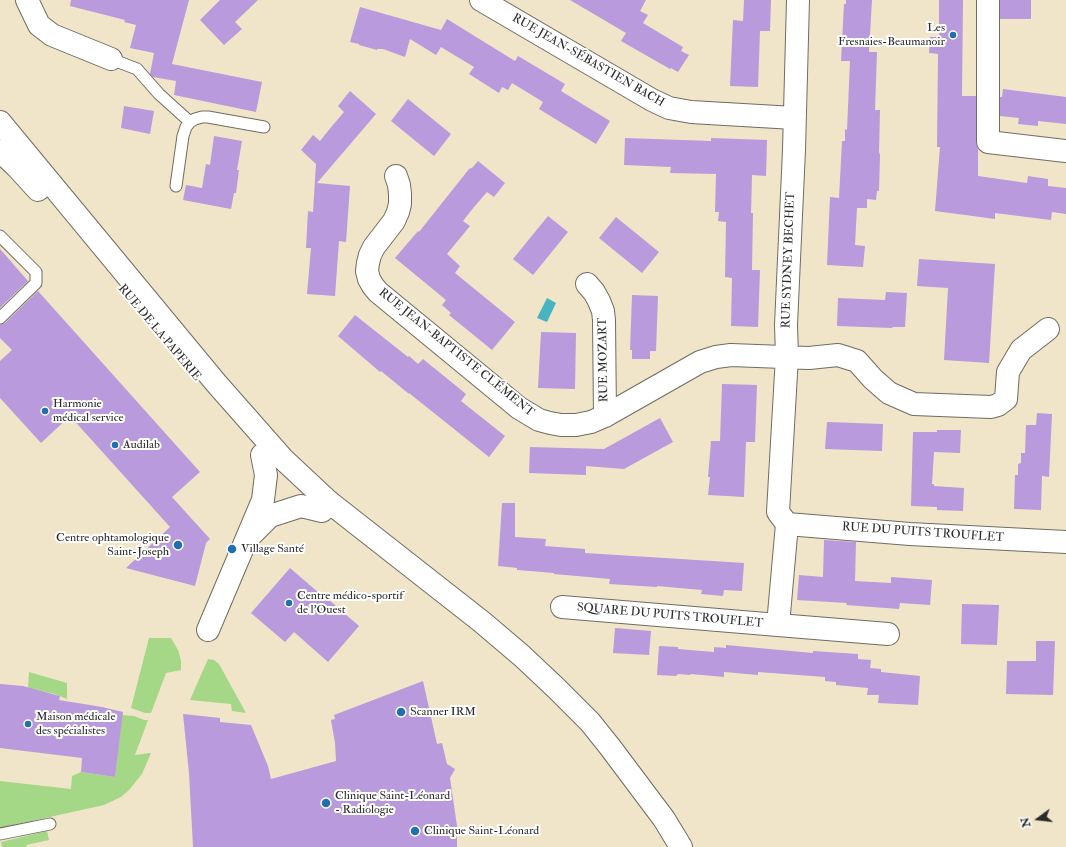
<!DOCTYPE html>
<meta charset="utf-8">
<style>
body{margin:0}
#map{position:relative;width:1066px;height:847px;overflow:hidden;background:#f0e5c9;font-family:"IM FELL Double Pica",serif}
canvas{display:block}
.north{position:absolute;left:1018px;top:799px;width:40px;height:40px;-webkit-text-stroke:3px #fff;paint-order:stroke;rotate:255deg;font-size:11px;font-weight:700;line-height:16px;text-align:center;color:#2b2b2b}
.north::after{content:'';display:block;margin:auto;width:14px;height:18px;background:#2b2b2b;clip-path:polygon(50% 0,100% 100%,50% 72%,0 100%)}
</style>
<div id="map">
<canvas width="1066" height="847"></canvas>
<div class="north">N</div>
</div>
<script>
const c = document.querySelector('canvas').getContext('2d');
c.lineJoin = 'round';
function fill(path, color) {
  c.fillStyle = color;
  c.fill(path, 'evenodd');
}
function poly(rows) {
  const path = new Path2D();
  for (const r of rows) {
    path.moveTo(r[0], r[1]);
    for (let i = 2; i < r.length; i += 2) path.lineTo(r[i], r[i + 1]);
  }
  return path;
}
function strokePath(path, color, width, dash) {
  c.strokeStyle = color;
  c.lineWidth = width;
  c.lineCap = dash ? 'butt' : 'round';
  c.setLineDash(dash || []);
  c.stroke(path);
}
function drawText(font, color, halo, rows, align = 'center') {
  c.font = font + ' "IM FELL Double Pica",serif';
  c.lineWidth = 4;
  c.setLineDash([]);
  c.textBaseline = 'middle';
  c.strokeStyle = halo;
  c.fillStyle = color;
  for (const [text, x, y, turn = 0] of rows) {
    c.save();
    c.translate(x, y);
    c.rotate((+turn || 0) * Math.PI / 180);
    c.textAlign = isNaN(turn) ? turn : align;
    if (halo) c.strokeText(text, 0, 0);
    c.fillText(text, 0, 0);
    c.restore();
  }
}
fill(poly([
 [149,638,171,638,178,650,181,660,181,670,166,673,151,713,145,713,131,708],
 [208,659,214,660,219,664,246,713,232,711,231,704,190,700],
 [29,672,67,683,67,699,55,694,28,688],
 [122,715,134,716,144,720,148,720,135,755,151,753,142,774,129,790,121,797,104,805,0,828,0,781,71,789,72,776,81,772,115,777],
 [47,831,49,840,26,845,27,847,2,847,1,842]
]), '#a4d786');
fill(poly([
 [547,298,556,303,547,322,537,318]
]), '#47b5c1');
fill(poly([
 [71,0,189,0,172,64,262,82,256,112,174,95,176,81,153,77,150,74,154,53,130,48,136,25,124,22,125,20,70,6],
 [220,0,258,0,235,22,242,29,224,45,200,20],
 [570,0,646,0,640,11,648,15,643,23,683,47,681,51,689,55,678,72,671,68,670,69,621,41,626,33],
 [744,0,771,0,770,31,760,31,758,87,730,86,733,20,743,21],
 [846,0,872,0,869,52,877,52,875,110,880,110,879,152,880,155,879,191,877,191,876,200,867,199,867,208,857,208,855,245,865,246,863,267,827,265,830,197,839,198,842,141,845,141,845,129,847,130,850,61,841,61,844,4,846,4],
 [939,0,963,0,962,96,976,96,976,142,978,149,978,176,1027,183,1028,176,1048,179,1048,186,1066,188,1066,214,1052,212,1051,220,995,213,995,219,935,211,940,147,937,147,938,54,929,53,930,37,939,37],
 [1000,0,1031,0,1031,19,1000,19],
 [360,7,441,30,447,19,515,61,518,56,565,84,561,91,610,121,596,144,539,109,543,102,512,83,508,90,502,87,499,93,469,74,474,67,441,47,436,55,410,39,405,57,383,49,377,49,377,50,359,45,359,44,350,42],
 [1003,89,1066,97,1066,124,1038,121,1038,126,1018,124,1019,118,1000,116,1000,97,1002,97],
 [350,91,376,114,317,183,350,186,346,242,339,241,335,296,307,294,311,248,306,248,308,211,313,212,316,164,301,150,313,135,320,141,332,126,344,112,338,106],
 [408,99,451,134,434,156,391,121],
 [124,106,154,111,150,134,121,128],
 [214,136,242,141,237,170,239,170,236,193,234,193,231,209,183,200,186,185,202,188,206,164,210,165],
 [625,138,711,141,711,138,767,140,766,176,752,175,751,213,753,213,752,270,760,270,758,327,731,326,732,278,725,277,726,222,718,221,719,212,715,212,716,174,670,173,671,167,624,165],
 [478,161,505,183,494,197,487,192,474,207,463,221,470,226,447,254,460,266,455,273,515,322,492,350,449,315,451,313,442,305,446,300,395,258,418,231,419,232,469,169,471,168,472,168],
 [548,216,568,232,533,275,513,259],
 [616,217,659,252,642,273,599,238],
 [0,249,28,281,0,308],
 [919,259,995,264,989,363,944,360,948,288,917,286],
 [38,291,200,472,172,497,210,539,206,543,195,586,126,568,170,527,70,416,41,443,0,398,0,361,12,350,0,338,0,325,5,323],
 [886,292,907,293,905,327,893,327,892,328,837,326,838,298,885,300],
 [632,295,658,296,656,351,650,351,650,359,632,359,632,350,630,350],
 [355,315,408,357,409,356,418,364,423,359,466,394,461,401,505,436,489,457,409,393,409,394,381,371,380,372,338,336],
 [541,332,576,333,575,389,538,388],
 [722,384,757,385,755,442,746,442,744,497,708,495,710,477,708,477,711,441,720,441],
 [1037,413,1052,414,1049,477,1042,476,1041,510,1014,509,1015,475,1018,475,1018,464,1021,463,1021,453,1025,453,1026,425,1036,425],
 [660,418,673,442,624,469,586,466,586,475,529,473,530,447,604,449],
 [827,422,883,424,882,451,825,449],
 [937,430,961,430,960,453,934,452,932,484,934,484,934,486,964,488,963,511,937,510,937,507,911,506,913,432,937,432],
 [502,503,515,503,515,537,546,539,545,546,585,549,585,553,744,563,742,591,724,590,723,596,701,594,702,590,657,586,657,587,609,584,610,579,554,574,554,573,517,570,517,568,498,566],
 [824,540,856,542,855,581,891,583,891,577,932,580,930,605,900,603,899,609,846,605,847,603,797,600,799,575,823,577],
 [290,568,327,600,328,599,359,626,328,662,294,632,285,642,251,613],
 [962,604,999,605,997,645,961,644],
 [615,628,651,631,649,655,613,653],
 [1036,641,1055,641,1053,695,1006,694,1007,661,1036,661],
 [726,645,813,653,813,651,858,654,858,659,871,660,870,668,881,669,881,672,920,676,918,705,878,703,879,695,867,695,868,688,836,685,836,682,825,681,825,677,758,672,758,675,724,672,724,677,691,674,690,675,678,674,676,676,657,675,659,646,678,647,678,649,714,652,714,647,726,648],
 [423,681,437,744,442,743,447,764,455,769,450,778,457,826,457,847,193,847,189,773,183,714,220,718,220,722,251,725,268,766,271,779,336,761,335,743,331,720,335,719,334,715],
 [0,684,23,686,60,696,59,700,102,707,123,712,115,777,81,772,82,758,0,748]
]), '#b99adc');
const service = poly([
 [111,59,137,69,159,94,190,122],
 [176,186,183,136,186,127,190,122,195,119,202,117,208,117,264,127],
 [0,236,36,272,36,283,0,318],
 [0,834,50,824]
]);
const minor = poly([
 [27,0,39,25,52,35,111,59],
 [481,0,652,100,669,108,691,112,794,118],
 [798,0,794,150,786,325,787,356,778,512,787,524,910,534,1066,542],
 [988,0,988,142,1066,151],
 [396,176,399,185,400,194,400,204,398,212,394,221,374,247,370,255,368,263,367,271,369,279,373,286,378,292,519,408,539,420,550,423,561,425,576,425,591,422,605,416,700,362,716,357,731,355,809,358,838,355,857,361,873,379,889,393,914,404,991,407,998,405,1006,399,1008,372,1021,350,1048,329],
 [587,284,594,292,599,301,603,311,604,320,605,416],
 [787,524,778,625,888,634],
 [251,535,270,516,301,506,322,511],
 [562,607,778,625],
 [208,630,263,500,266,475,262,455]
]);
const secondary = poly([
 [0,122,216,383,283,459,329,502],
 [0,151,17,167,38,190]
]);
const motorway = poly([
 [329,502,482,622,522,656,556,688,590,722,610,747,664,819,681,847]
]);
strokePath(service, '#706c62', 13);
strokePath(minor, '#706c62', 24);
strokePath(secondary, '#706c62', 24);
strokePath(motorway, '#706c62', 24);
strokePath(service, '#fff', 11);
strokePath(minor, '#fff', 22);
strokePath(secondary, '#fff', 22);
strokePath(motorway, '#fff', 22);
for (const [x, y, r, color] of [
 [953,35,4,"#1f6fb2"],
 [45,411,4,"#1f6fb2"],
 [115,445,4,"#1f6fb2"],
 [178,545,5,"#1f6fb2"],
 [232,549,5,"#1f6fb2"],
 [289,603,4,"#1f6fb2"],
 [401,712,5,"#1f6fb2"],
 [28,724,4,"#1f6fb2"],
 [326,803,5,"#1f6fb2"],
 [415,831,5,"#1f6fb2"]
]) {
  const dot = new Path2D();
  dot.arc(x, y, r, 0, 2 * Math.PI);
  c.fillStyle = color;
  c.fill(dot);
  strokePath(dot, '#fff', 1.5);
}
drawText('12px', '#2b2b2b', '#fff', [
 ["Les",945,28,"right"],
 ["Fresnaies-Beaumanoir",945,42,"right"],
 ["Harmonie",53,404],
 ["médical service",53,418],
 ["Audilab",123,445],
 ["Centre ophtamologique",169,538,"right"],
 ["Saint-Joseph",169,552,"right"],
 ["Village Santé",241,549],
 ["Centre médico-sportif",297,596],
 ["de l'Ouest",297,610],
 ["Scanner IRM",410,712],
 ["Maison médicale",36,717],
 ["des spécialistes",36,731],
 ["Clinique Saint-Léonard",335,796],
 ["- Radiologie",335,810],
 ["Clinique Saint-Léonard",424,831]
], 'left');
drawText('12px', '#2b2b2b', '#fff', [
 ["RUE JEAN-SÉBASTIEN BACH",588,61,30],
 ["RUE SYDNEY BECHET",789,260,-88],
 ["RUE DE LA PAPERIE",159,333,50],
 ["RUE JEAN-BAPTISTE CLÉMENT",456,353,39],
 ["RUE MOZART",604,360,-91],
 ["RUE DU PUITS TROUFLET",923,533,4],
 ["SQUARE DU PUITS TROUFLET",670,616,5]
]);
</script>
